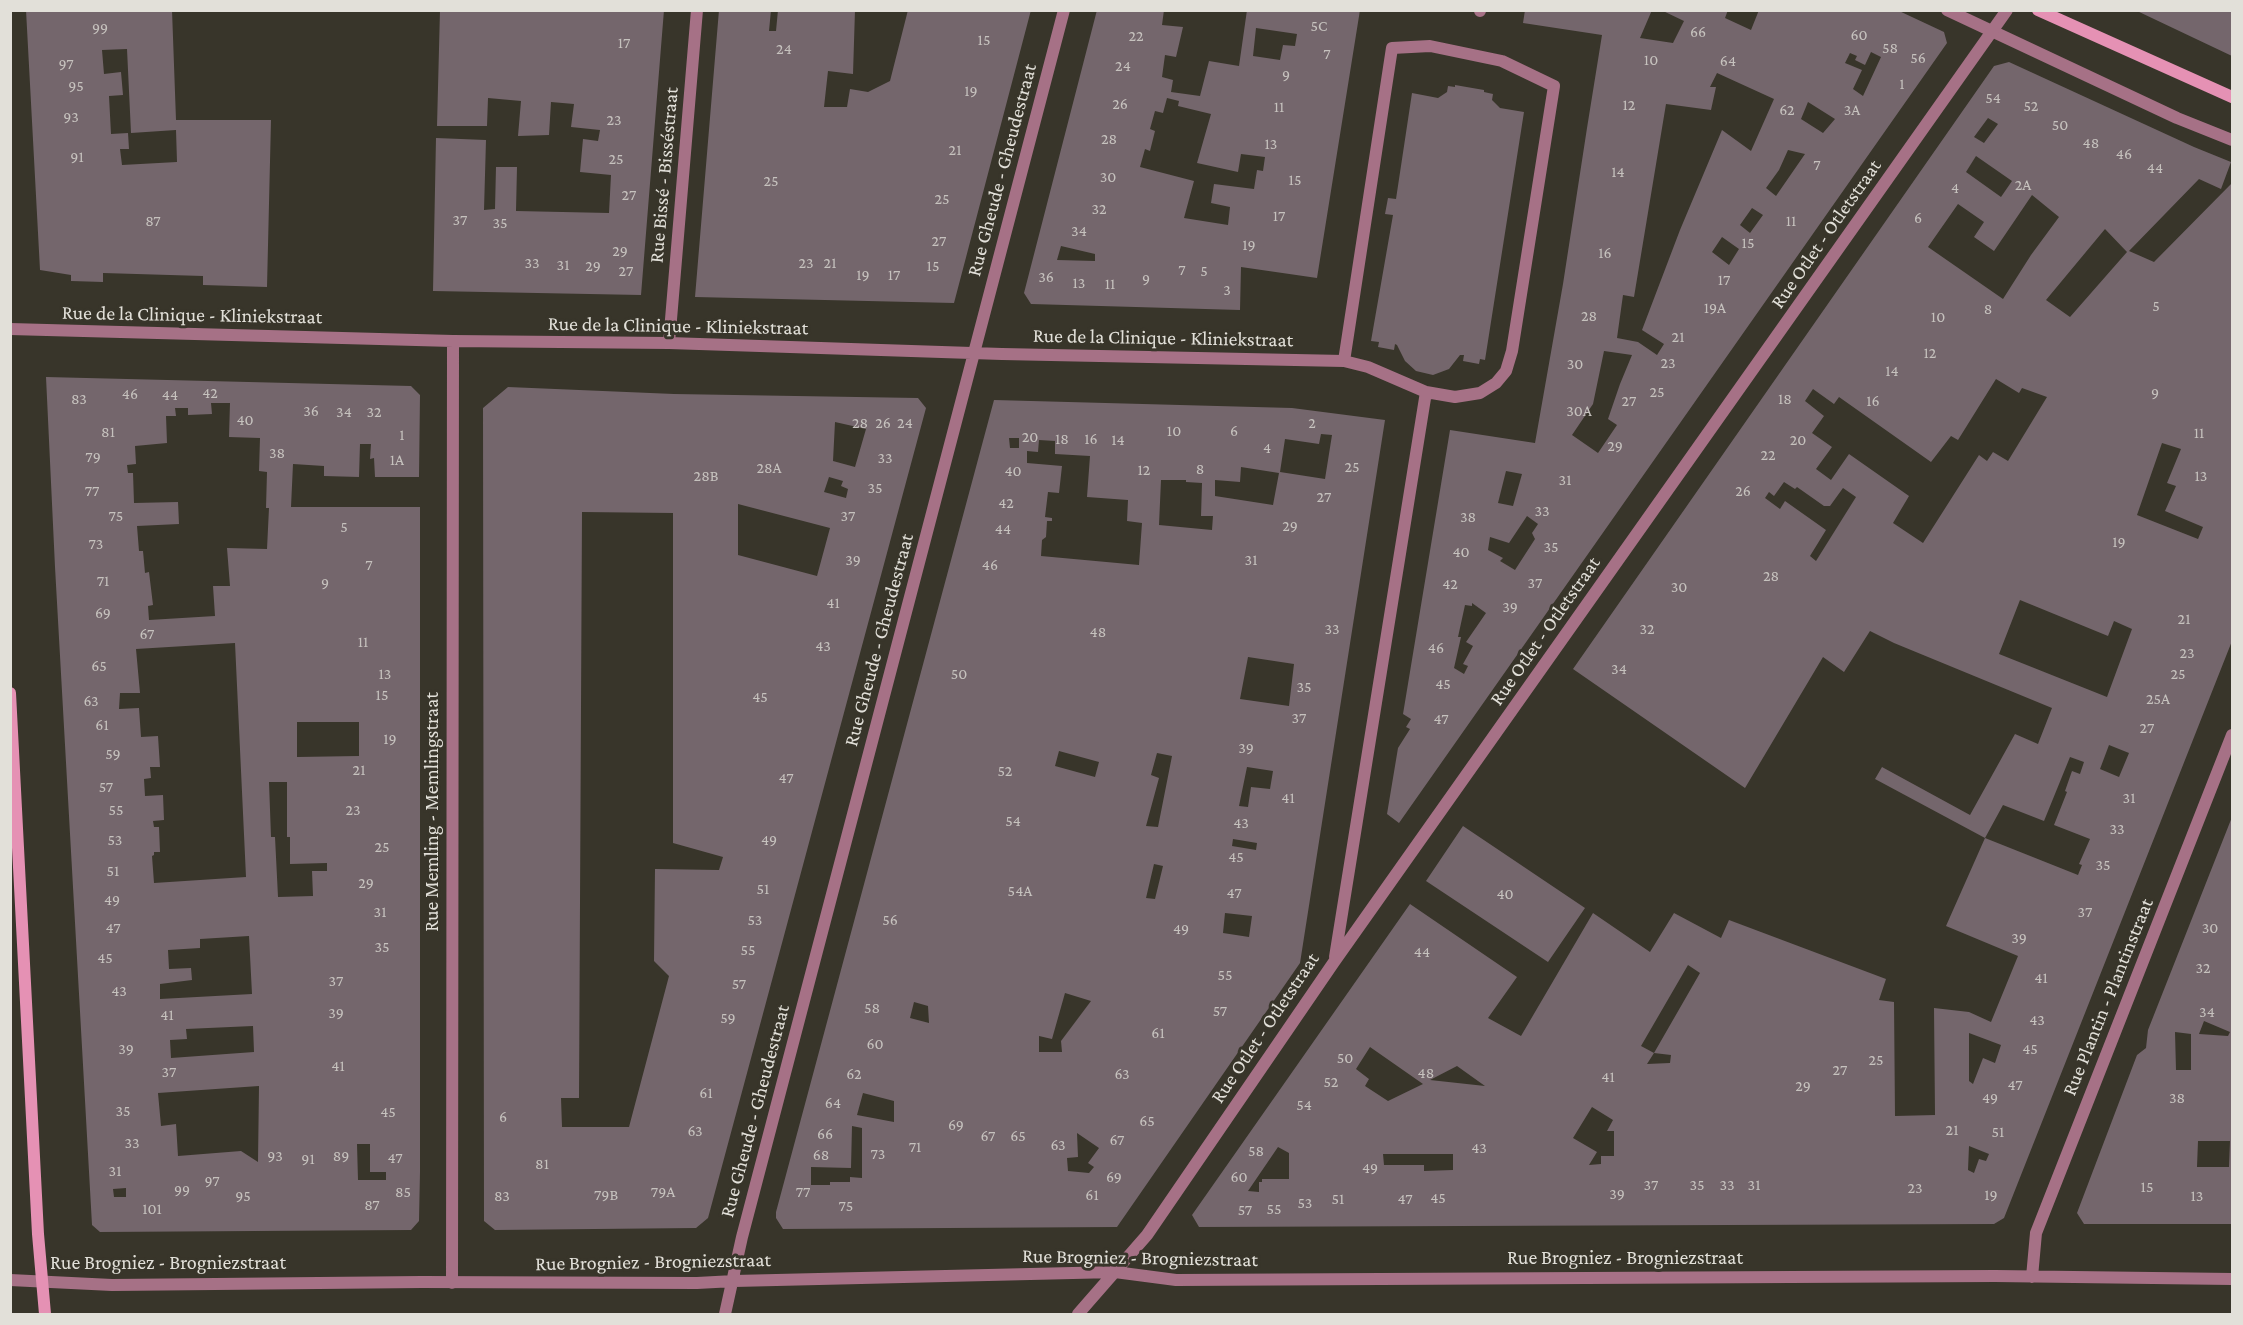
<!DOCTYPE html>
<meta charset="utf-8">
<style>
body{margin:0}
#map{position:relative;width:2243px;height:1325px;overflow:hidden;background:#38352a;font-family:"Crimson Pro",serif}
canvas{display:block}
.frame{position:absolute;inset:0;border:12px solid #e2e0d9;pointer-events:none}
</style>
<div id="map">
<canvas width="2243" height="1325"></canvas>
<div class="frame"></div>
</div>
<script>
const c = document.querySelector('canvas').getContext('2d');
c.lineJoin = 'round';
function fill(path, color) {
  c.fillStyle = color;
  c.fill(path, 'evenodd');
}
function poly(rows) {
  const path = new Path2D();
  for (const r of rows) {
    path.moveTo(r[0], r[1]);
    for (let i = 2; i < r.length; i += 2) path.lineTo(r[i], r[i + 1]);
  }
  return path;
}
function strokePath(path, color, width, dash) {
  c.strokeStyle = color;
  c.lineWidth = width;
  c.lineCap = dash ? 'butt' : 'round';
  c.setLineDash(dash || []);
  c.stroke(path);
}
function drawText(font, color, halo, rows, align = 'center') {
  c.font = font + ' "Crimson Pro",serif';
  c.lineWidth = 6;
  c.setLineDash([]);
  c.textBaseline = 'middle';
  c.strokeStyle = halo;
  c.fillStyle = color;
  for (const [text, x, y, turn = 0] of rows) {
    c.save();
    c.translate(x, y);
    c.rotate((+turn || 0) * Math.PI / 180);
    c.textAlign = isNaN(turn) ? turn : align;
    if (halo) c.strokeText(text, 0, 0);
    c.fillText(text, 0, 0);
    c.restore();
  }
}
fill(poly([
 [26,10,172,10,176,120,271,120,267,287,203,285,203,276,103,273,103,282,71,281,71,275,40,270],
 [127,49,131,133,176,130,177,162,122,165,120,149,129,149,128,133,111,134,109,96,123,95,121,72,104,74,102,50],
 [440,10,664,10,641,295,433,291,436,138,486,140,484,210,495,209,496,167,517,167,516,211,609,213,611,175,580,172,583,139,598,141,600,130,571,127,574,104,551,102,549,135,518,136,521,101,488,98,487,126,437,126],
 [719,10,771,10,769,31,776,31,778,10,855,10,853,74,828,71,824,107,847,107,850,89,868,92,890,81,908,10,1031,10,954,303,695,297],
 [1097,10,1164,10,1162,25,1183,27,1176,57,1165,55,1162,77,1173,80,1171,92,1200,96,1209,61,1239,66,1247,10,1360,10,1317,278,1241,267,1240,310,1031,304,1024,293],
 [1256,28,1297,34,1295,46,1283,45,1280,60,1253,56],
 [1167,98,1179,101,1178,106,1211,114,1197,163,1238,172,1241,154,1265,157,1263,171,1257,170,1254,189,1214,184,1211,203,1230,207,1228,225,1184,218,1194,181,1140,167,1145,149,1150,151,1155,131,1150,129,1155,111,1163,113],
 [1061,246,1095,254,1095,261,1057,260],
 [1525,10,1652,10,1640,38,1673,43,1684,21,1661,10,1728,10,1725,18,1751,30,1759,10,1897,10,1944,32,1947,43,1399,823,1387,814,1398,748,1410,729,1406,727,1411,719,1403,714,1450,430,1535,443,1563,284,1587,128,1602,35,1523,23],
 [1871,52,1881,57,1863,96,1853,89,1862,70,1845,63,1850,53,1857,56,1855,60,1865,65],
 [1717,73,1774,99,1751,151,1722,130,1680,230,1642,330,1664,344,1657,355,1638,342,1617,338,1623,295,1634,297,1666,104,1711,110,1716,87,1710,87],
 [1808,102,1835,119,1823,133,1801,119],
 [1788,150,1805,154,1776,196,1766,188,1779,170],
 [1752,208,1763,215,1750,233,1740,225],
 [1722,237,1739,249,1729,265,1712,252],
 [1604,351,1632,355,1620,384,1608,419,1617,425,1598,453,1572,435,1593,404],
 [1506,471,1522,474,1513,506,1498,503],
 [1527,516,1538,524,1532,533,1535,539,1515,570,1500,561,1503,558,1488,550,1490,537,1509,543],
 [1472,603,1486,613,1466,642,1473,646,1463,664,1468,666,1464,674,1454,668,1461,637,1458,637,1465,605,1472,606],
 [2135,10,2232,10,2232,56,2194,38],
 [2009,62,2194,147,2231,162,2221,189,2199,179,2129,251,2154,262,2232,183,2232,641,2004,1218,1994,1224,1199,1227,1192,1215,1410,904,1517,977,1488,1018,1521,1036,1593,913,1650,952,1674,913,1721,938,1729,920,1886,979,1879,1000,1894,1002,1895,1116,1935,1115,1934,1008,1969,1012,1991,1022,2018,956,1946,926,1985,838,2078,875,2082,865,2079,864,2090,839,2054,825,2067,792,2065,791,2072,771,2080,774,2084,762,2070,757,2044,821,2003,805,1985,838,1875,779,1882,767,1970,815,2015,734,2038,744,2052,708,1894,643,1870,631,1844,672,1823,657,1745,788,1573,669,1994,66],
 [1988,118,1998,124,1984,143,1974,137],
 [1976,156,2012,181,2001,197,1966,172],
 [2032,195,2059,217,2031,255,2003,299,1928,247,1958,204,1984,222,1974,237,1994,251],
 [2105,229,2127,252,2070,317,2046,300],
 [1996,379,2019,393,2022,388,2047,397,2008,461,1993,452,1987,461,1979,455,1923,543,1893,523,1909,496,1849,454,1831,480,1816,469,1832,447,1812,433,1824,416,1805,401,1813,389,1834,404,1839,397,1931,462,1951,436,1958,440],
 [2162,443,2181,449,2167,483,2176,486,2165,511,2203,527,2198,539,2137,515],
 [1784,482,1795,489,1797,487,1824,506,1830,506,1843,488,1856,497,1816,561,1810,556,1826,530,1785,501,1780,509,1765,498,1769,492,1774,496],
 [2020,600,2108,636,2114,621,2132,629,2107,697,1999,654],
 [2109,745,2129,753,2119,777,2100,769],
 [1688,965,1700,973,1654,1053,1641,1046],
 [1969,1033,2001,1045,1995,1063,1983,1058,1973,1084,1969,1081],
 [1370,1047,1423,1084,1388,1101,1365,1086,1369,1079,1356,1069],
 [1654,1053,1671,1055,1670,1063,1647,1064],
 [1457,1066,1485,1086,1430,1080],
 [1592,1107,1613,1120,1607,1131,1614,1131,1614,1156,1601,1156,1601,1164,1589,1165,1597,1152,1573,1138],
 [1969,1146,1989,1154,1986,1161,1979,1159,1974,1173,1968,1170],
 [1278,1147,1289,1153,1289,1179,1262,1179,1262,1182,1259,1182,1259,1192,1248,1191],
 [1383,1154,1453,1154,1453,1170,1424,1171,1424,1165,1384,1165],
 [1455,85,1484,90,1484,92,1493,94,1492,100,1500,108,1524,112,1485,360,1480,359,1479,364,1463,361,1464,355,1460,355,1449,369,1433,375,1416,371,1405,361,1397,345,1395,344,1394,350,1378,347,1379,342,1371,341,1393,215,1385,214,1388,198,1396,199,1412,93,1438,98,1447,92,1448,86,1455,87],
 [46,377,411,386,420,395,419,477,375,477,374,458,370,459,371,444,360,444,359,477,324,476,324,466,293,464,291,507,420,507,420,1172,419,1221,411,1230,100,1232,92,1225,55,567],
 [211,403,230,403,229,437,260,438,259,471,267,472,266,508,269,508,267,549,227,548,230,586,213,586,215,616,149,620,148,606,153,605,149,572,145,573,143,551,139,551,137,526,179,524,178,502,134,503,133,473,128,473,127,465,136,464,135,446,167,443,166,416,176,416,175,408,188,408,188,415,212,414],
 [235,643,246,877,154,883,152,856,154,855,154,852,160,852,159,827,154,827,153,821,164,820,163,795,145,796,144,779,151,778,150,767,160,767,158,736,141,737,139,708,119,709,120,693,140,693,136,649],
 [297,722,359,722,359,756,297,757],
 [269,782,287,782,287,837,290,837,290,864,327,863,327,871,312,871,313,896,278,897,275,837,271,837],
 [249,936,252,994,160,999,160,984,192,980,191,968,169,969,168,950,200,948,200,939],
 [253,1026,254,1052,171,1058,170,1040,187,1039,186,1029],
 [259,1086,258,1162,241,1151,178,1156,176,1124,161,1126,158,1093],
 [357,1144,370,1144,370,1172,386,1172,386,1180,358,1180],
 [126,1188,126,1197,114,1197,113,1189],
 [508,387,674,394,918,398,926,408,708,1218,696,1228,495,1230,484,1221,483,408],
 [835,422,866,429,855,467,833,461],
 [829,477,843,481,841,486,848,489,846,498,824,492],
 [738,504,830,528,817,576,738,555],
 [582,512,673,513,673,843,723,857,719,870,655,869,654,961,669,976,629,1127,562,1127,561,1098,579,1098],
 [994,400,1292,408,1385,420,1300,963,1117,1227,783,1229,776,1218,776,1212],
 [1321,434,1332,435,1325,479,1280,472,1285,439,1319,444],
 [1009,438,1019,438,1019,448,1010,448],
 [1039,440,1055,441,1055,454,1090,456,1087,497,1128,500,1127,521,1142,523,1139,565,1041,556,1042,540,1046,537,1047,521,1052,521,1052,518,1045,517,1048,492,1059,493,1062,466,1027,463,1027,451,1038,452],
 [1241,467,1279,473,1273,505,1215,496,1215,480,1240,482],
 [1161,480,1186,480,1186,482,1202,483,1201,516,1213,516,1212,530,1159,525],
 [1248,657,1294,664,1289,706,1240,699],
 [1059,751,1099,762,1095,777,1055,766],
 [1157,753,1172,756,1158,827,1146,826,1159,778,1151,775],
 [1247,767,1273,771,1270,789,1251,787,1248,807,1239,806],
 [1233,839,1257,843,1256,850,1232,846],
 [1154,864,1163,866,1155,899,1146,898],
 [1225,913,1252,916,1249,937,1223,933],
 [1065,993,1091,1001,1061,1041,1062,1052,1039,1052,1039,1036,1052,1039],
 [914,1002,928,1006,929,1023,910,1018],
 [863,1093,894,1101,894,1122,857,1115],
 [852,1126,862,1128,862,1178,850,1177,850,1182,830,1182,830,1185,811,1185,811,1167,851,1168],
 [1077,1133,1099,1148,1088,1163,1094,1167,1089,1173,1068,1171,1067,1158,1078,1157],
 [2232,817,2232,1224,2084,1224,2077,1213,2137,1055,2146,1048,2148,1030],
 [2204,1021,2230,1032,2228,1036,2199,1034],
 [2175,1032,2191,1034,2191,1070,2176,1070],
 [2198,1141,2230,1141,2229,1167,2197,1167],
 [1463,826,1585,908,1548,962,1426,881]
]), '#74666c');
strokePath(poly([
 [1947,10,2177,118,2232,140]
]), '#a67186', 12);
strokePath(poly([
 [1480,11,1480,10],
 [1430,46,1502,61,1554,86,1512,351,1506,371,1496,383,1480,393,1455,397,1426,392,1368,367,1344,361,1392,48,1430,46],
 [10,329,453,341,669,343,1002,354,1344,361],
 [669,343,697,10],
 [1335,957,1426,392],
 [2032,1277,2036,1233,2232,735],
 [10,1280,112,1285,422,1282,697,1283,734,1281,1115,1272,1176,1280,1995,1276,2232,1279],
 [452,1283,453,341],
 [725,1314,742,1237,1064,10],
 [1078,1314,1147,1235,1334,962,2007,10]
]), '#a67186', 12);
strokePath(poly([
 [2038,10,2232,97],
 [10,693,38,1234,45,1314]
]), '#e591b4', 12);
drawText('16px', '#c6c2be', null, [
 ["5C",1319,26],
 ["99",100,28],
 ["66",1698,32],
 ["60",1859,35],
 ["22",1136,36],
 ["15",984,40],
 ["17",624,43],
 ["58",1890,48],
 ["24",784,49],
 ["7",1327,54],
 ["56",1918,58],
 ["10",1651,60],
 ["64",1728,61],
 ["97",66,64],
 ["24",1123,66],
 ["9",1286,75],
 ["1",1902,84],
 ["95",76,86],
 ["19",971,91],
 ["54",1993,98],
 ["26",1120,104],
 ["12",1629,105],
 ["52",2031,106],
 ["11",1279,107],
 ["62",1787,110],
 ["3A",1852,110],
 ["93",71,117],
 ["23",614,120],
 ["50",2060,125],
 ["28",1109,139],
 ["48",2091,143],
 ["13",1271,144],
 ["21",955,150],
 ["46",2124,154],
 ["91",77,157],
 ["25",616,159],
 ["7",1817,165],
 ["44",2155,168],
 ["14",1618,172],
 ["30",1108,177],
 ["15",1295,180],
 ["25",771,181],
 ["2A",2023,185],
 ["4",1955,188],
 ["27",629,195],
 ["25",942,199],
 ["32",1099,209],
 ["17",1279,216],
 ["6",1918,218],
 ["37",460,220],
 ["87",153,221],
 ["11",1791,221],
 ["35",500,223],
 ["34",1079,231],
 ["27",939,241],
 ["15",1748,243],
 ["19",1249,245],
 ["29",620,251],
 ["16",1605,253],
 ["33",532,263],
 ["23",806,263],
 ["21",830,263],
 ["31",563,265],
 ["29",593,266],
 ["15",933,266],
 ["7",1182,270],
 ["27",626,271],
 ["5",1204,271],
 ["19",863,275],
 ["17",894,275],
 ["36",1046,277],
 ["9",1146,279],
 ["17",1724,280],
 ["13",1079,283],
 ["11",1110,284],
 ["3",1227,290],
 ["5",2156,306],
 ["19A",1715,308],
 ["8",1988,309],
 ["28",1589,316],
 ["10",1938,317],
 ["21",1678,337],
 ["12",1930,353],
 ["23",1668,363],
 ["30",1575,364],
 ["14",1892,371],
 ["25",1657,392],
 ["42",210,393],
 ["9",2155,393],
 ["46",130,394],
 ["44",170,395],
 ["83",79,399],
 ["18",1785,399],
 ["27",1629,401],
 ["16",1873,401],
 ["36",311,411],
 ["30A",1579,411],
 ["34",344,412],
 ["32",374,412],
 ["40",245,420],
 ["28",860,423],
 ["26",883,423],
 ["24",905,423],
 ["2",1312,423],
 ["10",1174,431],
 ["6",1234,431],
 ["81",108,432],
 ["11",2199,433],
 ["1",402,435],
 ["20",1030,437],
 ["18",1062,439],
 ["16",1091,439],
 ["14",1118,440],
 ["20",1798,440],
 ["29",1615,446],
 ["4",1267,448],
 ["38",277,453],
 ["22",1768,455],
 ["79",93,457],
 ["33",885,458],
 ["1A",397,460],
 ["25",1352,467],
 ["28A",769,468],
 ["8",1200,469],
 ["12",1144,470],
 ["40",1013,471],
 ["28B",706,476],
 ["13",2201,476],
 ["31",1565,480],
 ["35",875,488],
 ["77",92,491],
 ["26",1743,491],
 ["27",1324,497],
 ["42",1006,503],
 ["33",1542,511],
 ["75",116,516],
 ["37",848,516],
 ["38",1468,517],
 ["29",1290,526],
 ["5",344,527],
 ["44",1003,529],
 ["19",2119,542],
 ["73",96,544],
 ["35",1551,547],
 ["40",1461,552],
 ["39",853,560],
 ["31",1251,560],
 ["7",369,565],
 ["46",990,565],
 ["28",1771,576],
 ["71",103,581],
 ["9",325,583],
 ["37",1535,583],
 ["42",1450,584],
 ["30",1679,587],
 ["41",833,603],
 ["39",1510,607],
 ["69",103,613],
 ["21",2184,619],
 ["33",1332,629],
 ["32",1647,629],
 ["48",1098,632],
 ["67",147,634],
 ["11",363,642],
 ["43",823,646],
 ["46",1436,648],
 ["23",2187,653],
 ["65",99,666],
 ["34",1619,669],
 ["13",385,674],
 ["50",959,674],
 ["25",2178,674],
 ["45",1443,684],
 ["35",1304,687],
 ["15",382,695],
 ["45",760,697],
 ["25A",2158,699],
 ["63",91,701],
 ["37",1299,718],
 ["47",1441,719],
 ["61",102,725],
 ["27",2147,728],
 ["19",390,739],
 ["39",1246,748],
 ["59",113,754],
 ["21",359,770],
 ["52",1005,771],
 ["47",786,778],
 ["57",106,787],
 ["41",1288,798],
 ["31",2129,798],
 ["55",116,810],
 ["23",353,810],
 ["54",1013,821],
 ["43",1241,823],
 ["33",2117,829],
 ["53",115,840],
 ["49",769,840],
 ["25",382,847],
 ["45",1236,857],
 ["35",2103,865],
 ["51",113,871],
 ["29",366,883],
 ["51",763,889],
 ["54A",1020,891],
 ["47",1234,893],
 ["40",1505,894],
 ["49",112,900],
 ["31",380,912],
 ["37",2085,912],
 ["53",755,920],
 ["56",890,920],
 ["47",113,928],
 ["30",2210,928],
 ["49",1181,929],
 ["39",2019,938],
 ["35",382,947],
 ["55",748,950],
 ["44",1422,952],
 ["45",105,958],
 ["32",2203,968],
 ["55",1225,975],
 ["41",2041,978],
 ["37",336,981],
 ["57",739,984],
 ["43",119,991],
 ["58",872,1008],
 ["57",1220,1011],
 ["34",2207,1012],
 ["39",336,1013],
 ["41",167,1015],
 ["59",728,1018],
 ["43",2037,1020],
 ["61",1158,1033],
 ["60",875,1044],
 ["39",126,1049],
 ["45",2030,1049],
 ["50",1345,1058],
 ["25",1876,1060],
 ["41",338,1066],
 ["27",1840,1070],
 ["37",169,1072],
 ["48",1426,1073],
 ["62",854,1074],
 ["63",1122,1074],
 ["41",1608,1077],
 ["52",1331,1082],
 ["47",2015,1085],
 ["29",1803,1086],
 ["61",706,1093],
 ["49",1990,1098],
 ["38",2177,1098],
 ["64",833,1103],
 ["54",1304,1105],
 ["35",123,1111],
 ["45",388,1112],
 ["6",503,1117],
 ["65",1147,1121],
 ["69",956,1125],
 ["21",1952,1130],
 ["63",695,1131],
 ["51",1998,1132],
 ["66",825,1134],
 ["67",988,1136],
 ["65",1018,1136],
 ["67",1117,1140],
 ["33",132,1143],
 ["63",1058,1145],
 ["71",915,1147],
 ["43",1479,1148],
 ["58",1256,1151],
 ["73",878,1154],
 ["68",821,1155],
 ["93",275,1156],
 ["89",341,1156],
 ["47",395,1158],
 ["91",308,1159],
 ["81",542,1164],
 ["49",1370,1168],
 ["31",115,1171],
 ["69",1114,1177],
 ["60",1239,1177],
 ["97",212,1181],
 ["37",1651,1185],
 ["35",1697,1185],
 ["33",1727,1185],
 ["31",1754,1185],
 ["15",2147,1187],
 ["23",1915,1188],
 ["99",182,1190],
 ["85",403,1192],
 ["79A",663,1192],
 ["77",803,1192],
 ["39",1617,1194],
 ["79B",606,1195],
 ["61",1092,1195],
 ["19",1991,1195],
 ["95",243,1196],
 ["83",502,1196],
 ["13",2197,1196],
 ["45",1438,1198],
 ["51",1338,1199],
 ["47",1405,1199],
 ["53",1305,1203],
 ["87",372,1205],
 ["75",846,1206],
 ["101",152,1209],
 ["55",1274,1209],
 ["57",1245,1210]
]);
drawText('20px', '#e2e0d9', '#38352a', [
 ["Rue Gheude - Gheudestraat",1002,170,-75],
 ["Rue Bissé - Bisséstraat",664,175,-85],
 ["Rue Otlet - Otletstraat",1826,234,-55],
 ["Rue de la Clinique - Kliniekstraat",192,315,1],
 ["Rue de la Clinique - Kliniekstraat",678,326,1],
 ["Rue de la Clinique - Kliniekstraat",1163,338,1],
 ["Rue Otlet - Otletstraat",1545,631,-55],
 ["Rue Gheude - Gheudestraat",879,640,-75],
 ["Rue Memling - Memlingstraat",432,812,-90],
 ["Rue Plantin - Plantinstraat",2108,997,-68],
 ["Rue Otlet - Otletstraat",1265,1028,-56],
 ["Rue Gheude - Gheudestraat",755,1111,-75],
 ["Rue Brogniez - Brogniezstraat",1140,1258,1],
 ["Rue Brogniez - Brogniezstraat",1625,1258],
 ["Rue Brogniez - Brogniezstraat",653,1262,-1],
 ["Rue Brogniez - Brogniezstraat",168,1263]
]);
</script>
